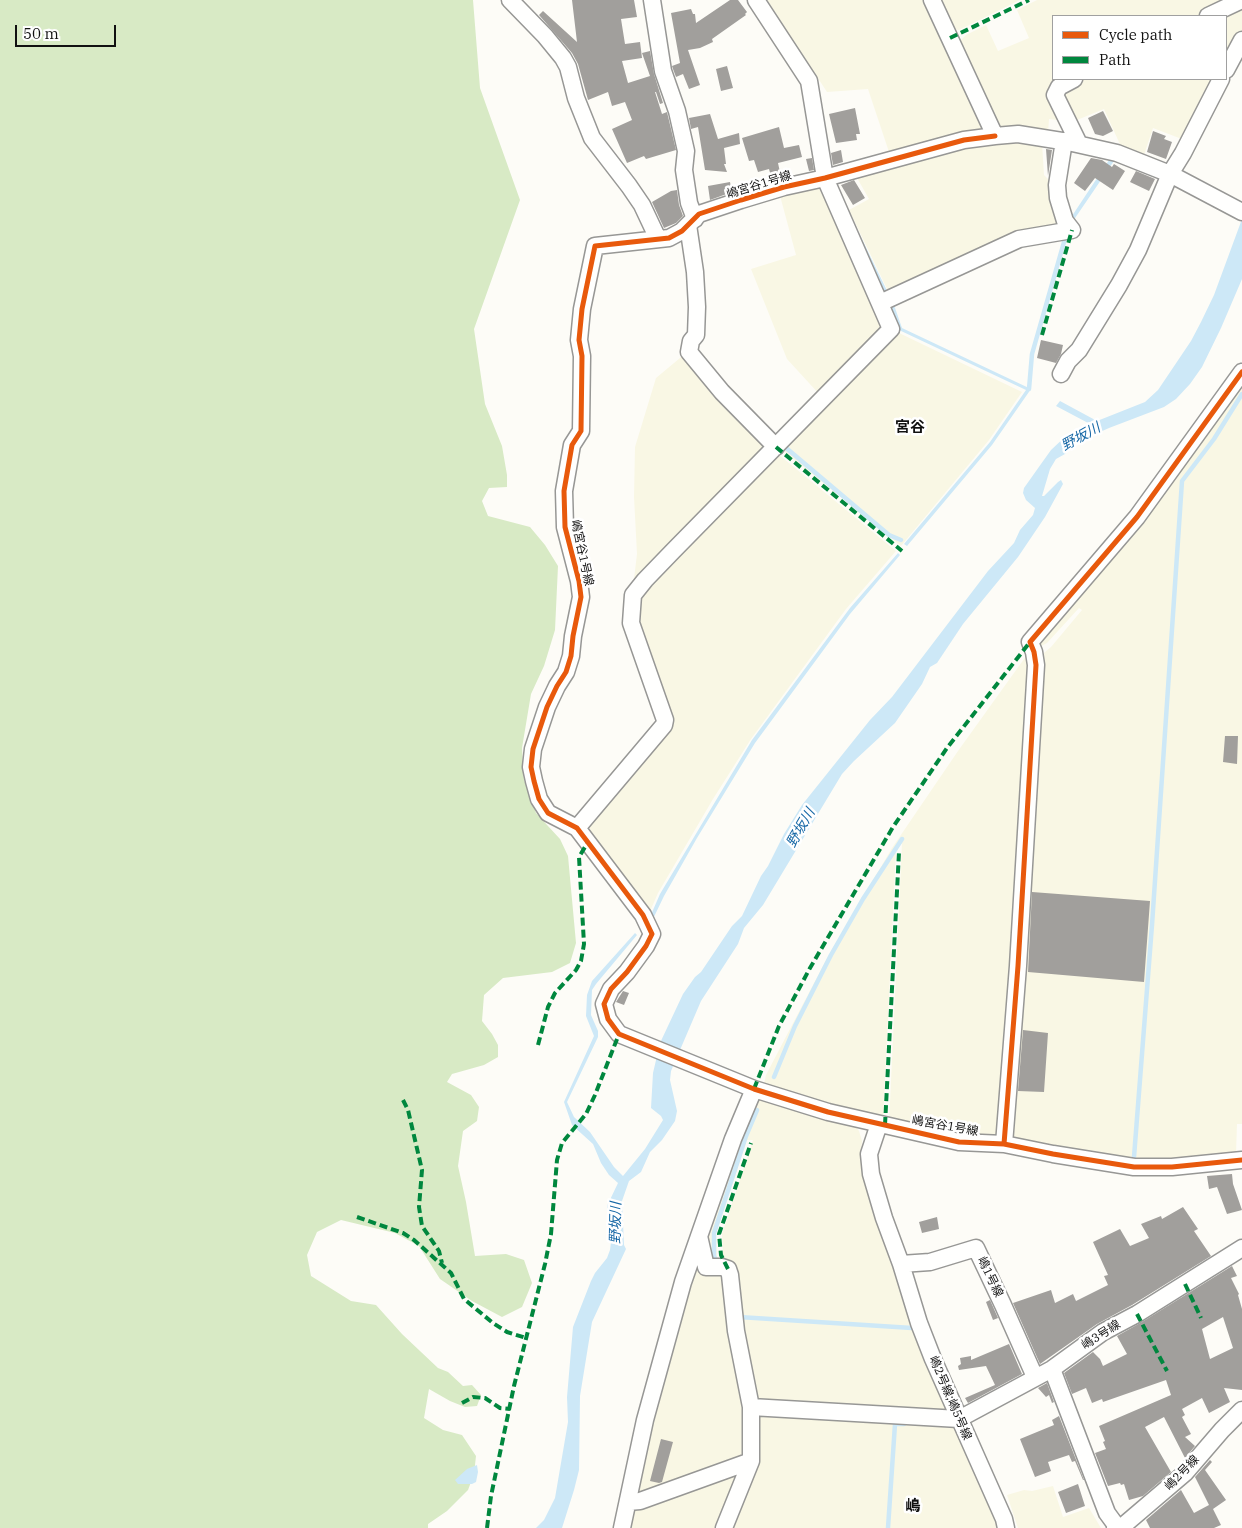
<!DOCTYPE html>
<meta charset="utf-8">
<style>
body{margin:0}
#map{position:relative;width:1242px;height:1528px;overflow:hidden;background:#fdfcf7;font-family:"IBM Plex Serif",serif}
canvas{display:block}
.legend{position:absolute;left:1052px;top:15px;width:175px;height:65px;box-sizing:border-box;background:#fff;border:1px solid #a0a0a0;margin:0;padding:6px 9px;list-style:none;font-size:15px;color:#111}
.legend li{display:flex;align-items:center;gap:10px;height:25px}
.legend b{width:25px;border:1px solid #a0a0a0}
.scale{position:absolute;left:15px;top:25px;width:101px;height:22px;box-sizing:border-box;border:2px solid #111;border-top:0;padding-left:6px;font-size:15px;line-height:18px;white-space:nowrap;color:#111;-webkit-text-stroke:4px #fff;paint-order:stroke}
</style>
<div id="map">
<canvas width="1242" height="1528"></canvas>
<ul class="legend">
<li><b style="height:6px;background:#e8590c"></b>Cycle path</li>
<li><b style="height:6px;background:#00873e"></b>Path</li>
</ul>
<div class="scale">50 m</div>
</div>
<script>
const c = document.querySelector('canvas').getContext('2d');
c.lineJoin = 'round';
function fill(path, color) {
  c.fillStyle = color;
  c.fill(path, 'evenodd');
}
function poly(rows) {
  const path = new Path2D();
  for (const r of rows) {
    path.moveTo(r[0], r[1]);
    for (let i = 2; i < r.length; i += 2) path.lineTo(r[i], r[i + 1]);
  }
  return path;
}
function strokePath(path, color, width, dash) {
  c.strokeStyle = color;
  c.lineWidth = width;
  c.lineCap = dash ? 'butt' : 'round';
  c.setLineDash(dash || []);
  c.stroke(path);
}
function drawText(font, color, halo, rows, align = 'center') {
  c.font = font + ' "IBM Plex Serif","Noto Sans JP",serif';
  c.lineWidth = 5;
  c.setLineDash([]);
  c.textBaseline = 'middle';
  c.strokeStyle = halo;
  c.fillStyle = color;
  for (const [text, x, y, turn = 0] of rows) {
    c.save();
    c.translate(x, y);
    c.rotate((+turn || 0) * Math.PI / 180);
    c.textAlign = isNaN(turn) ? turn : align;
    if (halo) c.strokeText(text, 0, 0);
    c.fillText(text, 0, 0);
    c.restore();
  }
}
fill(poly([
 [767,0,927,0,985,124,981,133,890,155,868,89,827,92],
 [937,0,1020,0,959,30,952,29],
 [1037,0,1237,0,1202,16,1053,16,1053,79,1069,79,1058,84,1066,121,1049,119,1048,134,1000,131,958,43,966,35,986,25,998,51,1029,38,1017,10],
 [1242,4,1242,36,1226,65,1226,16],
 [1081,79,1218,79,1187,141,1153,128,1143,158,1123,151,1104,109,1072,122,1059,91],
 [1007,140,1042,143,1044,175,1054,185,1067,228,890,295,849,210,869,199,856,176,939,151],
 [817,186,822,190,885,327,820,395,787,359,751,269,796,255,779,192],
 [897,332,1022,392,989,440,901,546,785,452,783,448],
 [686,353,767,444,633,587,637,554,634,497,635,447,656,378],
 [1242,377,1242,1124,1237,1124,1236,1154,1153,1162,1011,1140,1038,658,1051,647,1082,610,1079,608,1047,643,1041,646,1037,643],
 [778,454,896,551,846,609,751,739,713,799,658,893,648,916,592,839,589,823,664,734,638,621,641,593],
 [1029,652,1003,1132,996,1138,934,1126,889,1124,902,843,896,851,883,1120,764,1084,766,1075,827,958,892,848,958,751],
 [760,1098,852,1122,859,1131,862,1141,861,1154,948,1412,757,1403,726,1261,723,1256,722,1234,753,1140,747,1140,716,1234,717,1256,721,1264,707,1260,707,1224,753,1104],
 [700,1246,701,1261,727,1271,742,1381,748,1459,632,1499,648,1434],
 [755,1415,953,1422,999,1528,728,1528],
 [746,1464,721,1528,628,1528,632,1504],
 [1053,1486,1063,1517,1089,1508,1101,1528,1018,1528,1007,1495,1024,1490,1032,1491]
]), '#f9f7e4');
fill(poly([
 [0,0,473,0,480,88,520,200,474,329,485,404,502,446,507,475,507,487,489,488,482,501,488,516,530,527,545,545,558,566,555,630,544,666,531,694,522,748,524,780,536,813,560,839,568,856,576,943,570,963,552,972,503,978,484,995,482,1021,492,1034,498,1045,498,1057,484,1065,452,1074,447,1082,471,1095,479,1107,477,1121,463,1131,458,1166,466,1202,475,1256,506,1254,524,1260,532,1283,522,1307,502,1317,472,1301,440,1279,419,1246,395,1233,341,1220,317,1232,307,1255,311,1276,351,1301,376,1305,402,1334,438,1368,448,1372,463,1386,472,1385,481,1395,477,1406,465,1407,450,1401,429,1389,424,1418,443,1430,462,1435,476,1456,474,1474,468,1490,447,1511,428,1524,428,1528,0,1528]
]), '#d8eac5');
fill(poly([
 [794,44,812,71,817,82,831,164,833,167,837,188,894,305,902,328,1031,389,992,445,907,546,904,544,990,442,1026,390,899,330,897,322,833,188,814,83],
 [1111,157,1116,158,1071,224,1068,222],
 [1242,219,1242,279,1221,328,1202,367,1190,384,1176,399,1164,407,1109,428,1080,441,1065,454,1056,459,1050,469,1042,496,1044,496,1058,482,1061,480,1063,484,1045,517,1018,557,963,624,937,663,930,667,922,684,895,723,854,761,842,774,763,905,744,928,738,944,701,1001,671,1071,670,1080,677,1111,675,1121,662,1140,650,1152,641,1172,629,1181,622,1201,624,1245,626,1249,592,1322,580,1396,579,1470,574,1490,562,1528,536,1528,544,1520,555,1498,568,1422,567,1397,573,1327,591,1281,595,1273,607,1258,610,1250,614,1218,613,1210,608,1210,607,1206,618,1183,609,1175,601,1163,593,1144,572,1125,564,1102,594,1036,586,1016,587,995,592,981,635,933,637,935,596,984,592,990,591,1015,598,1031,598,1037,567,1102,574,1117,590,1132,614,1167,623,1176,645,1149,663,1120,661,1116,651,1108,653,1073,660,1043,683,994,695,977,701,972,732,926,742,916,761,876,768,866,784,834,802,805,870,720,892,697,988,571,1014,543,1020,530,1033,515,1035,508,1026,500,1023,493,1024,488,1041,464,1051,450,1067,435,1090,424,1056,406,1060,401,1097,421,1145,402,1158,390,1191,341,1201,322,1214,295],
 [898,553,900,555,850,614,755,743,697,838,664,896,652,921,650,917,660,894,752,740,850,608],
 [477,1465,478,1472,476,1482,472,1484,458,1484,455,1480,467,1469]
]), '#cde8f7');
strokePath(poly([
 [1029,389,1032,354,1066,235],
 [785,447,889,535,901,540],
 [774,1077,795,1026,831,955,863,899,902,839],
 [1134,1157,1152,925,1182,481,1214,439,1242,394],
 [718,1263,714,1256,714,1233,746,1136,757,1110],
 [739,1317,912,1328],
 [888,1528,895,1424,904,1424]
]), '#cde8f7', 4.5);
fill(poly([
 [572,0,634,0,637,17,621,19,625,44,640,42,642,58,622,61,628,83,650,76,642,53,650,51,654,74,663,103,660,104,656,92,655,92,662,114,667,112,676,150,646,159,644,156,627,163,612,129,632,120,625,102,612,106,608,92,588,100,578,64,572,53,539,15,543,11,577,42],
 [730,0,738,0,747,12,745,14,746,15,712,39,713,42,700,48,688,50,700,85,689,89,683,74,676,77,673,69,672,66,680,63,671,13,691,9,693,14,695,14,696,23],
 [727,66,733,88,721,91,716,69],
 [855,108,860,134,856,134,857,140,836,143,829,114],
 [1103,111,1113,131,1103,136,1095,134,1088,118],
 [710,114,718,139,739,133,740,144,724,148,726,164,724,164,727,172,705,170,698,127,691,129,689,118],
 [779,127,784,148,799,145,802,157,778,163,781,177,772,180,769,169,758,172,754,160,749,161,742,138],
 [1153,131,1166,136,1164,139,1172,142,1166,159,1147,152],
 [1046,149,1052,150,1048,176],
 [841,150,843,162,833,165,831,153],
 [812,158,814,170,809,171,806,159],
 [1091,158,1102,160,1112,167,1114,164,1125,171,1113,190,1095,178,1085,191,1074,183],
 [1136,171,1155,179,1149,191,1130,182],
 [854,180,865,198,853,205,841,185],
 [730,182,732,192,710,200,708,186],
 [677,190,679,205,683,216,676,223,664,228,652,202,671,191],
 [1041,340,1063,345,1061,354,1056,363,1037,358],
 [1225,736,1238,736,1237,764,1223,762],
 [1032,892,1150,901,1144,982,1028,972],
 [623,991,629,993,624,1005,616,1002],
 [1023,1030,1048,1033,1044,1092,1018,1091],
 [1232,1174,1233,1184,1242,1210,1227,1214,1217,1187,1209,1189,1207,1176],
 [1183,1207,1198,1229,1194,1231,1211,1256,1132,1305,1097,1324,1040,1364,1013,1303,1051,1290,1055,1303,1073,1294,1076,1301,1108,1285,1104,1276,1108,1275,1093,1242,1120,1229,1130,1246,1149,1238,1141,1224,1161,1216,1162,1219],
 [937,1217,939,1229,922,1233,919,1222],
 [1232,1266,1237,1276,1231,1278,1239,1294,1238,1295,1242,1309,1242,1390,1224,1388,1230,1402,1209,1413,1202,1398,1182,1409,1185,1415,1182,1417,1191,1434,1185,1437,1195,1446,1185,1458,1164,1417,1145,1427,1171,1472,1143,1496,1129,1500,1124,1484,1121,1485,1120,1483,1108,1486,1095,1453,1106,1449,1103,1442,1105,1441,1099,1426,1171,1395,1166,1380,1103,1402,1102,1399,1092,1403,1086,1388,1072,1394,1064,1373,1093,1352,1100,1359,1103,1366,1127,1354,1117,1336,1142,1322],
 [1223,1317,1233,1348,1210,1359,1202,1329],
 [990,1300,998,1318,993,1320,986,1302],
 [1009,1344,1022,1374,968,1403,965,1398,995,1385,986,1366,959,1370,958,1366,961,1364,960,1358,971,1356,971,1360],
 [1047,1383,1054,1402,1052,1403,1049,1395,1046,1397,1038,1388],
 [1059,1416,1084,1480,1083,1480,1075,1461,1072,1462,1069,1455,1048,1462,1051,1471,1035,1477,1020,1439,1054,1425,1052,1420],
 [661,1439,673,1442,662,1482,659,1483,650,1481],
 [1210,1460,1212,1462,1205,1470,1226,1500,1213,1509,1221,1525,1214,1528,1150,1528,1146,1520,1181,1490,1194,1513,1209,1505,1195,1477],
 [1078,1484,1085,1506,1066,1513,1058,1492]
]), '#a19f9c');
const minor = poly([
 [510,0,545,36,563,58,568,67,576,98,592,138,629,186,642,205,658,239],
 [652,0,663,71,677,111,686,151,684,170,689,203,695,219],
 [932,0,995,136,1018,134,1068,142,1117,153,1170,174,1242,212],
 [1208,16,1242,0],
 [1226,70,1242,40],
 [1074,79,1059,87,1055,95,1079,144],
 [995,136,964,140,825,178,784,187,741,200,699,214,682,231,669,238,595,246,582,309,579,340,582,356,581,431,572,445,564,491,565,527,579,581,581,597,573,636,571,656,566,672,557,686,547,707,533,749,531,767,534,781,539,799,548,813,577,828,643,915,652,934,646,946,627,972,611,989,604,1004,608,1019,619,1034,754,1089,828,1112,959,1142,1004,1144,1053,1154,1134,1167,1172,1167,1242,1160],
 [688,225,695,272,697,307,696,335,691,341,689,352,722,392,776,447],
 [880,303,1019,239,1072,230,1065,221,1058,198,1057,185,1064,141],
 [1061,374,1068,361,1079,350,1119,285,1138,250,1170,174,1183,153,1221,79],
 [577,828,664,725,665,720,631,623,633,595,645,580,673,551,891,329,825,178,809,81,756,0],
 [879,1124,869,1154,871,1174,884,1218,901,1264,919,1323,933,1359,1004,1519,1006,1528],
 [1004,1144,1018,966,1036,665,1034,652,1030,642,1137,517,1242,372],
 [699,1236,706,1267,722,1267,728,1269,730,1275,736,1331,751,1407,751,1461,724,1528],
 [901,1264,930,1262,976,1248,1003,1305,1035,1377],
 [1052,1369,1107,1513,1118,1528],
 [751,1407,959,1419,1052,1369,1103,1332,1137,1314,1242,1248],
 [628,1502,640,1501,751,1461],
 [622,1528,645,1420,683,1282,733,1139,754,1089],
 [1115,1528,1124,1525,1185,1473,1222,1430,1242,1410]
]);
strokePath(minor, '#979795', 19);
strokePath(minor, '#fffffe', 16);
strokePath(poly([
 [950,38,1029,0],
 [1042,335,1072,230],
 [776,447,902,551],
 [538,1045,548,1007,555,993,576,970,581,961,584,944,579,857,588,842],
 [754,1089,779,1026,810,968,893,827,947,748,1030,642],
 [403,1100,408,1110,422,1170,419,1207,422,1226,439,1251,442,1263],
 [885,1125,899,852],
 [357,1217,403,1233,414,1240,451,1273,464,1299,493,1323,507,1332,526,1338],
 [728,1269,721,1255,719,1234,751,1143],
 [1185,1284,1201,1318],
 [1137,1314,1167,1371],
 [462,1403,473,1397,485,1398,500,1408,510,1409],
 [487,1528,491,1496,514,1386,545,1264,551,1234,557,1160,562,1143,586,1114,595,1095,619,1034]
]), '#00873e', 4, [8, 4]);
strokePath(poly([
 [995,136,964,140,825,178,784,187,741,200,699,214,682,231,669,238,595,246,582,309,579,340,582,356,581,431,572,445,564,491,565,527,579,581,581,597,573,636,571,656,566,672,557,686,547,707,533,749,531,767,534,781,539,799,548,813,577,828,643,915,652,934,646,946,627,972,611,989,604,1004,608,1019,619,1034,754,1089,828,1112,959,1142,1004,1144,1053,1154,1134,1167,1172,1167,1242,1160],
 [1004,1144,1018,966,1036,665,1034,652,1030,642,1137,517,1242,372]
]), '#e8590c', 5);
drawText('12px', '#111', '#fff', [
 ["嶋宮谷1号線",759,185,-17],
 ["嶋宮谷1号線",582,553,78],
 ["嶋宮谷1号線",945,1126,10],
 ["嶋1号線",990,1277,64],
 ["嶋3号線",1101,1335,-32],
 ["嶋2号線;嶋5号線",950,1398,67],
 ["嶋2号線",1182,1473,-46]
]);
drawText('italic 14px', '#1768a6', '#fff', [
 ["野坂川",1081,437,-29],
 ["野坂川",801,828,-60],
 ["野坂川",616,1223,-89]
]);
drawText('bold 15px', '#111', '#fff', [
 ["宮谷",910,428],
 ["嶋",913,1507]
]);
</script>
